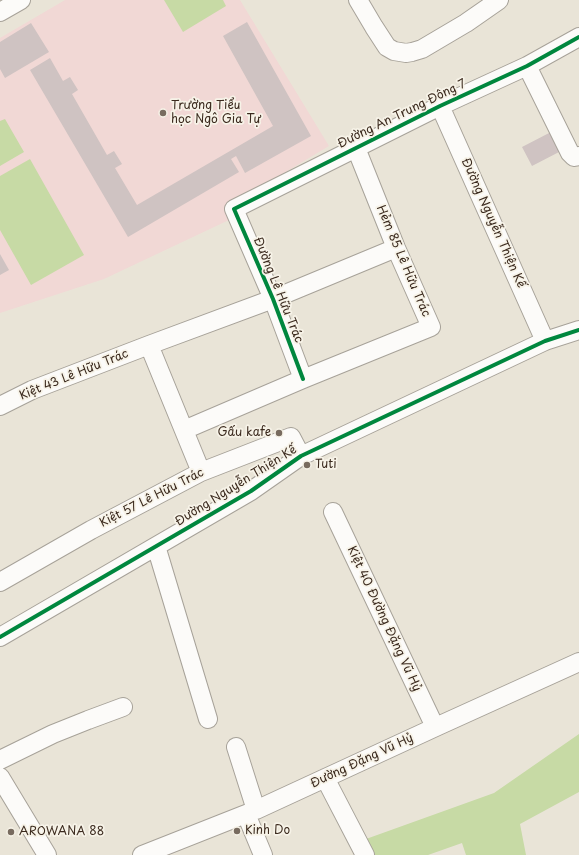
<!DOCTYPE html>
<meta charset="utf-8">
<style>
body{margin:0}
canvas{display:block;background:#e9e4d7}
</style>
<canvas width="579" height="855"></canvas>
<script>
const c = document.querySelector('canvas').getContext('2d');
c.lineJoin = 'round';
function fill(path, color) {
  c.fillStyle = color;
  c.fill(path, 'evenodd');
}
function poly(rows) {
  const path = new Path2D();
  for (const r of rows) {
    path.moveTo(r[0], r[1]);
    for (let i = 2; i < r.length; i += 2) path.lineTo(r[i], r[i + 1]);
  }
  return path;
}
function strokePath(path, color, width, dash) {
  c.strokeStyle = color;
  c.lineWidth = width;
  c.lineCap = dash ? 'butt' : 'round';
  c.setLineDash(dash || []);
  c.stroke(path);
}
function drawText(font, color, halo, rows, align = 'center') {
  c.font = font + ' "Playpen Sans",sans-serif';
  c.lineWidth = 3.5;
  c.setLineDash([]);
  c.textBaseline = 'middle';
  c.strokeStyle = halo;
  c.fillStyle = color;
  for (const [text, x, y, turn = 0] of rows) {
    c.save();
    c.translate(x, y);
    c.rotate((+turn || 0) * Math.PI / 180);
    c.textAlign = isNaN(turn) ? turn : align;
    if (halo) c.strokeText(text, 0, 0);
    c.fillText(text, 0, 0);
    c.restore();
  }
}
fill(poly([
 [65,0,240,0,329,146,224,209,229,220,104,279,0,313,0,38]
]), '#f1d8d5');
fill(poly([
 [164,0,223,0,226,6,183,32],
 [5,119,24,152,0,166,0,121],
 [30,159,84,255,31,285,0,230,0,176],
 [579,734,579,792,520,824,526,855,466,855,462,843,428,855,373,855,366,839,494,793]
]), '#c7daa5');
fill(poly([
 [247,22,311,136,245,173,236,156,231,159,239,172,128,237,30,70,50,58,63,81,70,77,78,90,72,94,107,155,114,151,122,164,115,168,137,205,273,126,223,36],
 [31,23,49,52,5,78,0,69,0,42],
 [551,132,561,151,532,166,522,147],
 [0,254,9,270,0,275]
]), '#cfc3c2');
const minor = poly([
 [358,0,374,27,387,47,394,51,406,53,412,52,422,49,466,23,499,0],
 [0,12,21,0],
 [527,66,570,153,574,157,579,156],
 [440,106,545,341],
 [149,345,201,472],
 [303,379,273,299,234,209,440,106,527,66,579,37],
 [0,406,32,390,149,345,273,299,396,248],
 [184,430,303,379,431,327,396,248,356,148],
 [333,512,435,727],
 [156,546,208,719],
 [0,582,91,530,201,472,291,437,301,456],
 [0,637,251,491,301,456,545,341,579,330],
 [236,747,256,810],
 [0,760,53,734,88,720,123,707],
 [0,777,47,855],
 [325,778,365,855],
 [246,814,263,855],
 [142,855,256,810,438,726,579,662]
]);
strokePath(minor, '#a7a299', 20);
strokePath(minor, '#fcfbf9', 18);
strokePath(poly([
 [303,379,273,299,234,209,440,106,527,66,579,37],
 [0,637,251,491,301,456,545,341,579,330]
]), '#00873e', 4);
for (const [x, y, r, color] of [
 [163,113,4,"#786b5f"],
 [279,433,4,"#786b5f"],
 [307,465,4,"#786b5f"],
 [237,831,4,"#786b5f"],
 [11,832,4,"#786b5f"]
]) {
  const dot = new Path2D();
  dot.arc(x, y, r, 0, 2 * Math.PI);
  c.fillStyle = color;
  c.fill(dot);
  strokePath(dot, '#f7f3e8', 1.5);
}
drawText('12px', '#3b2a1e', '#f7f3e8', [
 ["Trường Tiểu",171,106],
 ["học Ngô Gia Tự",171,120],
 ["Gấu kafe",271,433,"right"],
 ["Tuti",315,465],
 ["Kinh Do",245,831],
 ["AROWANA 88",19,832]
], 'left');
drawText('12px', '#3b2a1e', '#f7f3e8', [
 ["Đường An Trung Đông 7",402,114,-26],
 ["Đường Nguyễn Thiện Kế",493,223,66],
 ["Hẻm 85 Lê Hữu Trác",403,261,67],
 ["Đường Lê Hữu Trác",278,290,68],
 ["Kiệt 43 Lê Hữu Trác",74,375,-22],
 ["Đường Nguyễn Thiện Kế",236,486,-32],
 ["Kiệt 57 Lê Hữu Trác",152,498,-27],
 ["Kiệt 40 Đường Đặng Vũ Hỷ",384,619,65],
 ["Đường Đặng Vũ Hỷ",362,761,-25]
]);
</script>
